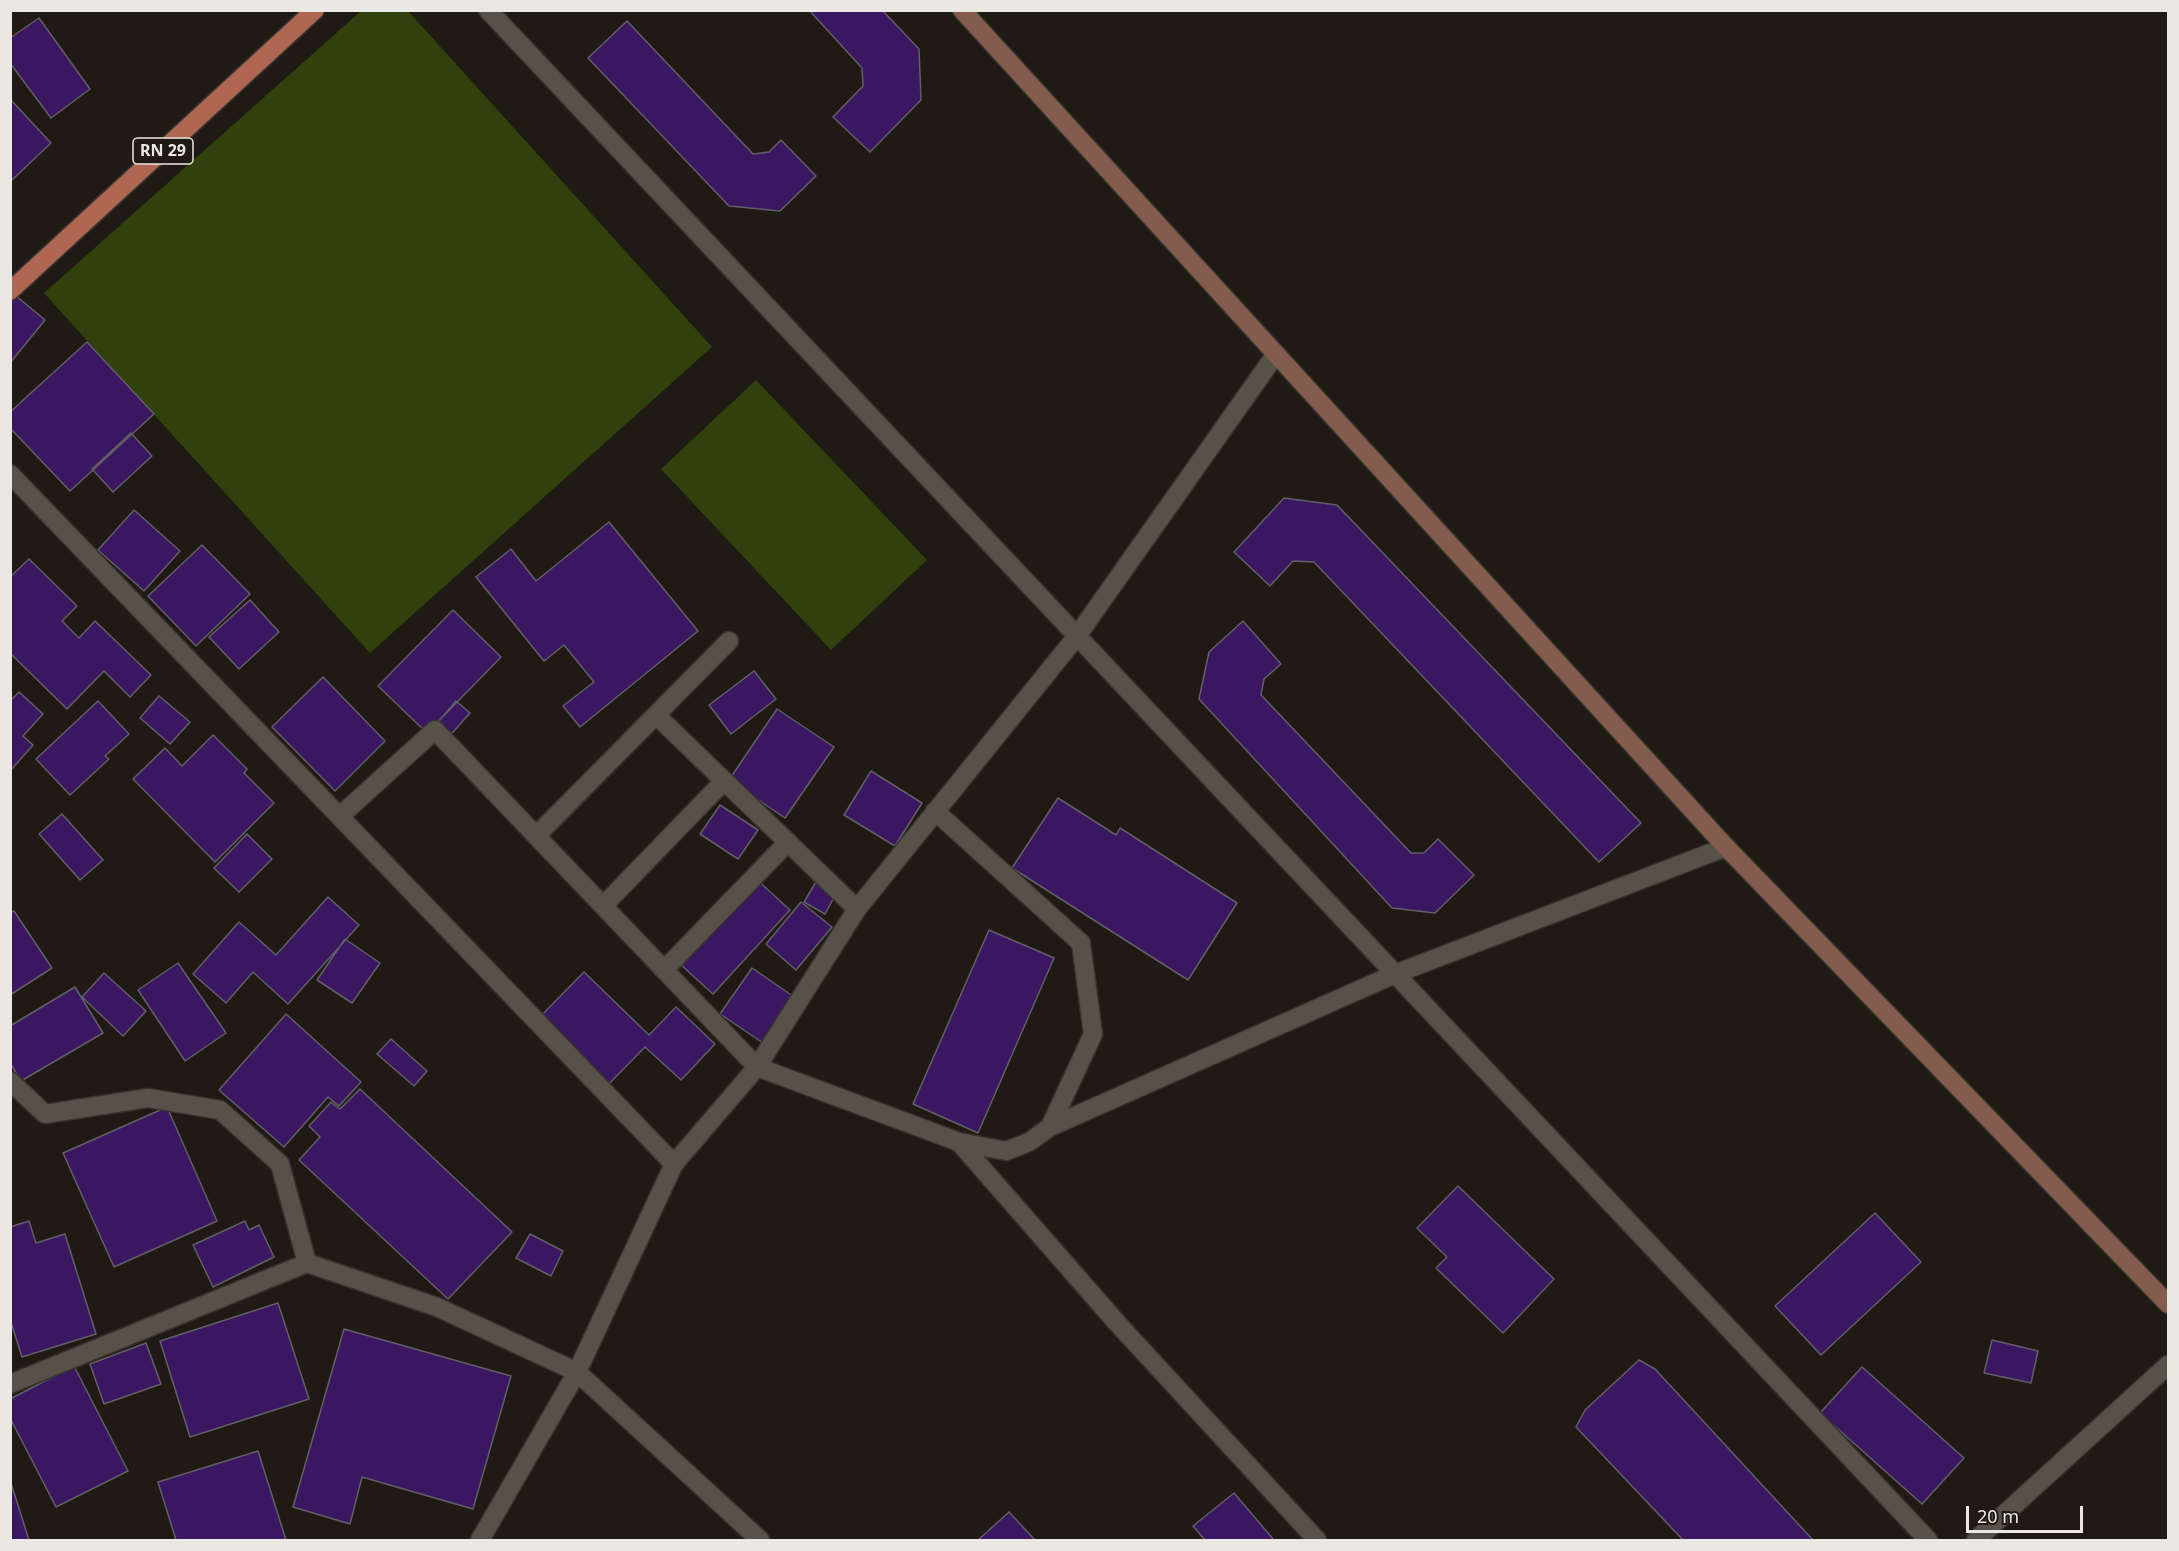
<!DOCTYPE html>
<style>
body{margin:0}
#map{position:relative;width:2179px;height:1551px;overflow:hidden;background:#1f1a13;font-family:"Noto Sans",sans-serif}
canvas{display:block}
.frame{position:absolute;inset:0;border:12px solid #ebe8e3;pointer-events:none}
.scale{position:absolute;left:1966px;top:1506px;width:117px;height:27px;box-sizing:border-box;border:3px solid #ebe8e3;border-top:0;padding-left:8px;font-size:18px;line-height:21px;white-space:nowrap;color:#ebe8e3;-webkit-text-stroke:4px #1f1a13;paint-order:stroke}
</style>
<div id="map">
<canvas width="2179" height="1551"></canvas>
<div class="frame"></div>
<div class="scale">20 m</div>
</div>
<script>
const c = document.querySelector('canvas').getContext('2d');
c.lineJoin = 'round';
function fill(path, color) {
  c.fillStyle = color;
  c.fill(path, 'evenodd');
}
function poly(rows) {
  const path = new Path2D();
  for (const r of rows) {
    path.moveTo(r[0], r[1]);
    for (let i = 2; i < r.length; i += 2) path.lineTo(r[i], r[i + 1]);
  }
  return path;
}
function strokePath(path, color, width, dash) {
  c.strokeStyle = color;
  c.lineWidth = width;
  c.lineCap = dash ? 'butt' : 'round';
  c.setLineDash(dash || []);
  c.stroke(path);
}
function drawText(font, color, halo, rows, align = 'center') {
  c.font = font + ' "Noto Sans",sans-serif';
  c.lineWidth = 4.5;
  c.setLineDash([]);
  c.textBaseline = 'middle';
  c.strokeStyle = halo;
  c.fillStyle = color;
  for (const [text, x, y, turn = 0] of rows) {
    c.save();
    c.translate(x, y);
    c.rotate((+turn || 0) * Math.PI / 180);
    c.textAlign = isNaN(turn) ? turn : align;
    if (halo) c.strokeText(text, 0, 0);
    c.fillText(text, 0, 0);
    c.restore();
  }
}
fill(poly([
 [361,11,408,11,712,347,370,653,44,293],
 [756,380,927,560,831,650,661,469]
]), '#30410d');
const building = poly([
 [809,10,882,10,919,49,921,100,870,152,833,117,863,86,862,68,809,10],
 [39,18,90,89,51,118,10,63,10,38,39,18],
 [627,21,753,154,769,152,781,140,816,176,780,211,729,206,588,58,627,21],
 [10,99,51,143,12,180,10,178,10,99],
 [15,295,45,320,10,363,10,300,15,295],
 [87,342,154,414,70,491,10,428,10,412,87,342],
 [131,433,152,456,113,492,92,469,131,433],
 [1284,498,1337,505,1641,823,1599,862,1314,562,1293,561,1270,586,1234,552,1284,498],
 [134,510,180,551,144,591,98,550,134,510],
 [609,522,698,631,580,727,563,706,594,682,564,645,544,661,476,577,511,549,536,581,609,522],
 [202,545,250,594,196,646,148,596,202,545],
 [29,559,77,606,62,621,79,638,95,621,151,675,130,697,104,671,67,709,10,653,10,577,29,559],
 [250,600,279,632,239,669,209,637,250,600],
 [453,610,501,657,427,733,378,686,453,610],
 [1243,621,1281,664,1264,679,1261,695,1411,853,1424,853,1438,839,1474,875,1435,913,1392,908,1199,699,1209,652,1243,621],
 [754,671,776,699,731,734,709,705,754,671],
 [323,677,385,741,335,791,272,727,323,677],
 [19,692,43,714,23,736,33,745,10,771,10,701,19,692],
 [159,696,190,722,170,744,140,718,159,696],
 [98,701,129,734,105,756,109,759,70,795,36,759,98,701],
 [456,701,470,713,446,740,433,728,456,701],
 [777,709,834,747,785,818,729,780,777,709],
 [213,735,247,769,244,773,274,803,215,862,133,779,165,748,182,766,213,735],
 [871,771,922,803,895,846,844,815,871,771],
 [1058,798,1116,835,1120,828,1237,903,1188,980,1012,868,1058,798],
 [720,805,758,830,738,859,700,834,720,805],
 [62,814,103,860,80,880,39,834,62,814],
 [247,834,272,859,239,892,214,868,247,834],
 [756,879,790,910,713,994,680,964,756,879],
 [817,880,837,892,825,914,804,902,817,880],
 [328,897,359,925,288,1004,253,972,226,1003,193,974,239,922,276,955,328,897],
 [801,902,832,927,796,970,766,944,801,902],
 [14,911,52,968,10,995,10,913,14,911],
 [989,930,1054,958,978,1133,913,1104,989,930],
 [345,939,380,963,352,1003,317,980,345,939],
 [178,963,226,1033,185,1061,138,990,178,963],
 [752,968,800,1001,769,1047,720,1014,752,968],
 [584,972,649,1035,676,1007,715,1044,681,1080,645,1047,600,1093,531,1026,584,972],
 [104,973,146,1011,123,1036,82,997,104,973],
 [75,987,103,1033,21,1081,10,1063,10,1026,75,987],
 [286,1014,361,1082,339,1106,328,1097,284,1147,219,1090,286,1014],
 [391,1039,427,1071,414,1086,377,1054,391,1039],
 [360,1089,512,1232,448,1299,299,1160,320,1137,309,1126,331,1102,340,1109,360,1089],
 [167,1107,217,1221,114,1267,63,1153,167,1107],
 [1458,1186,1554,1279,1503,1333,1436,1268,1447,1257,1417,1228,1458,1186],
 [1875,1213,1921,1262,1821,1355,1775,1306,1875,1213],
 [29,1221,36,1243,65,1234,96,1334,22,1357,10,1319,10,1227,29,1221],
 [245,1221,249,1230,259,1225,274,1257,213,1287,193,1245,245,1221],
 [530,1234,563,1251,551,1276,516,1258,530,1234],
 [278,1303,309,1399,190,1437,160,1341,278,1303],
 [344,1329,511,1376,473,1509,362,1477,350,1524,293,1507,344,1329],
 [1992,1340,2038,1351,2031,1383,1984,1373,1992,1340],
 [146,1343,161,1384,104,1404,90,1364,146,1343],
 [1639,1360,1655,1369,1813,1540,1683,1540,1576,1427,1585,1410,1639,1360],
 [74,1366,128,1471,56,1507,10,1418,10,1399,74,1366],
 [1862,1367,1964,1458,1922,1504,1820,1413,1862,1367],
 [258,1451,286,1540,176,1540,158,1482,258,1451],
 [10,1480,29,1540,10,1540,10,1480],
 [1234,1493,1274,1540,1205,1540,1193,1526,1234,1493],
 [1009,1512,1035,1540,978,1540,1009,1512]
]);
fill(building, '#3b1761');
strokePath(building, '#625f68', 1.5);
const street = poly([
 [488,10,1928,1540],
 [10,474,674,1164],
 [656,715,857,909],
 [340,816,435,730,757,1067,959,1142,1006,1151,1029,1142,1050,1127,1093,1034,1081,943,935,811],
 [536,836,729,641],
 [603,906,724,781],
 [664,970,788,842],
 [10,1081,45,1114,148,1098,220,1110,280,1164,307,1263],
 [1050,1127,1395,974,1726,847],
 [959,1142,1118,1324,1317,1540],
 [10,1384,307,1263,437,1307,577,1372,760,1540],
 [480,1540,577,1372,674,1164,757,1067,857,909,1077,636,1276,354],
 [1976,1540,2168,1365]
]);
const secondary = poly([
 [962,10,1726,847,2168,1304]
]);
const primary = poly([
 [10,291,315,10]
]);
strokePath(street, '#36332f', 21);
strokePath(secondary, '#36332f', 21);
strokePath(primary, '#36332f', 21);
strokePath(street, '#575249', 18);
strokePath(secondary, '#835c4e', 18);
strokePath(primary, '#af6653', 18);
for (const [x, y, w] of [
 [163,151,60]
]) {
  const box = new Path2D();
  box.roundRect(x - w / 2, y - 13, w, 26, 4.5);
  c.fillStyle = '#1f1a13';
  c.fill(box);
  strokePath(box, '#ebe8e3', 1.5);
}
drawText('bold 16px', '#ebe8e3', null, [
 ["RN 29",163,151]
]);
</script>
